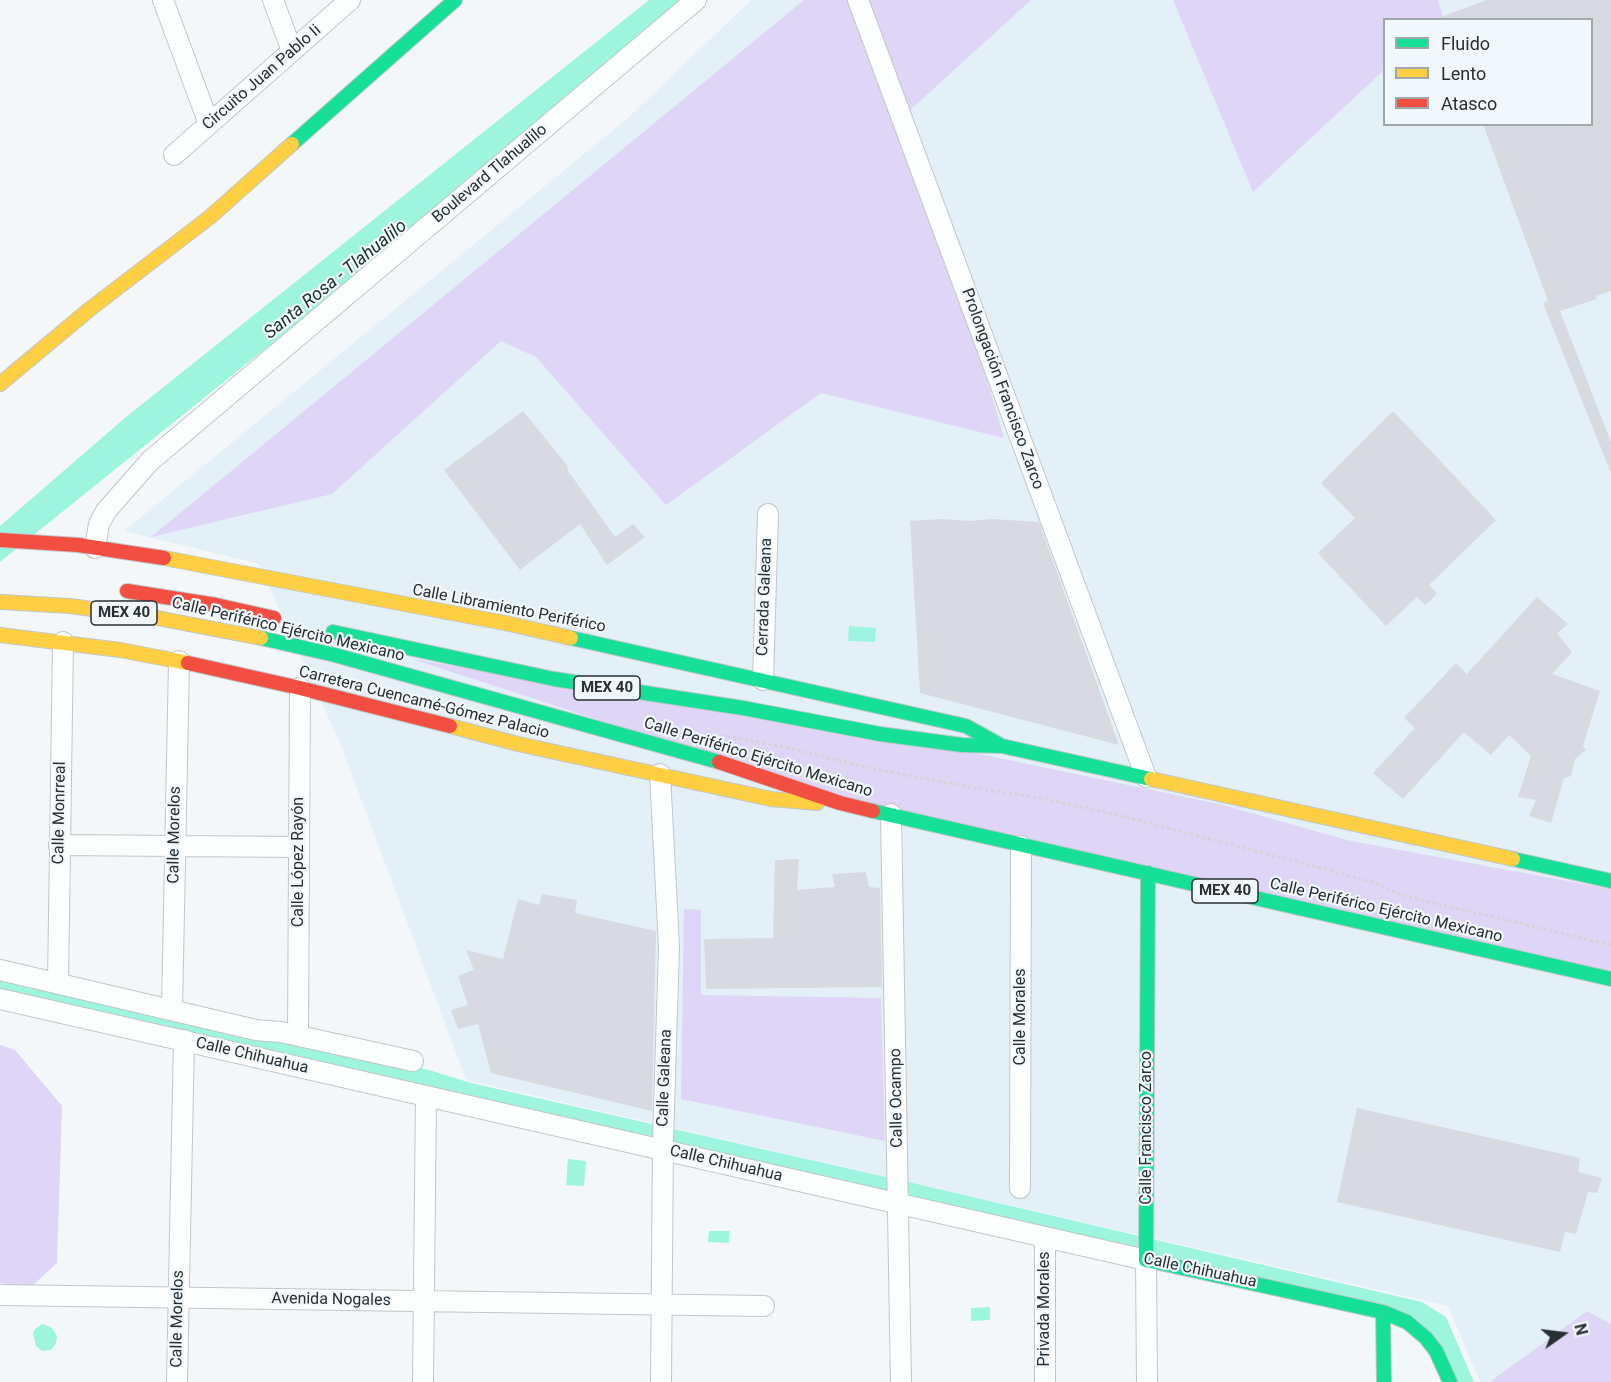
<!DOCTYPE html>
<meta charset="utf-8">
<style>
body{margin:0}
#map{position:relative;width:1611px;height:1382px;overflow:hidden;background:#f4f7f9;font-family:Roboto,sans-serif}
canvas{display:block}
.legend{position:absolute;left:1383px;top:18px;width:210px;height:108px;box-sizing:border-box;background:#f1f8fc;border:2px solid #a1a8ac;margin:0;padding:8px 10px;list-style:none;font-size:18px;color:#282f33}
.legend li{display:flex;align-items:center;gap:12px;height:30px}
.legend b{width:30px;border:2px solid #a1a8ac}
.north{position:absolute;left:1533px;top:1304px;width:60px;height:60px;-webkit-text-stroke:4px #f1f8fc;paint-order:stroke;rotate:76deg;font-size:16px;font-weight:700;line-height:24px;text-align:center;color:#282f33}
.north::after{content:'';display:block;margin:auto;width:21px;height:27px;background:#282f33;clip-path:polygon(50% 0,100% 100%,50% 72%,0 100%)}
</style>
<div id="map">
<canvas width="1611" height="1382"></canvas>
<ul class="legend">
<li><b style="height:8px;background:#16e098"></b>Fluido</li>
<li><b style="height:8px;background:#ffcf43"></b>Lento</li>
<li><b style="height:8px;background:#f24e42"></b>Atasco</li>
</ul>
<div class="north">N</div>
</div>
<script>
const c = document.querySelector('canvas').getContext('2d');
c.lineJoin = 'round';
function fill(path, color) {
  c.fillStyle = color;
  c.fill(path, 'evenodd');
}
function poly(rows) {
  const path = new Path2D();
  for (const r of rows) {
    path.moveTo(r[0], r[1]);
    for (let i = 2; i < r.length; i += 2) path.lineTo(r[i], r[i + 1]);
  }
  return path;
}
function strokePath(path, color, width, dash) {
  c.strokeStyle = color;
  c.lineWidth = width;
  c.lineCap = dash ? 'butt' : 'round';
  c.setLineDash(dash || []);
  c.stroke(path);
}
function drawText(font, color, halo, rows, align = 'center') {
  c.font = font + ' Roboto,sans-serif';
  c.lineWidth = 4.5;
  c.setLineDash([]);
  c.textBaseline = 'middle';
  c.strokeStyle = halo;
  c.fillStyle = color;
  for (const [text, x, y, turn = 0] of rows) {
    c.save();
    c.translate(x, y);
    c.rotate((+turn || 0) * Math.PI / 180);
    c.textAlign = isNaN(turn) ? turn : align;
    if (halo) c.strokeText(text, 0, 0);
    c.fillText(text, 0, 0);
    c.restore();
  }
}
fill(poly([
 [751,0,1611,0,1611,1382,1480,1382,1448,1306,466,1080,340,743,259,564,124,531,628,118],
 [1384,20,1592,20,1592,124,1384,124]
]), '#e4f0f8');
fill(poly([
 [804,0,1031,0,909,111,1004,438,821,393,666,505,536,357,501,341,332,494,151,537],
 [1173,0,1438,0,1443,16,1440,19,1384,20,1384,70,1253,192],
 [412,659,956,749,1219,804,1351,841,1611,889,1611,984,842,799],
 [684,909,701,910,701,995,881,998,885,1141,681,1099],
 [0,1045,15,1050,62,1106,57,1263,31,1287,0,1283],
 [1587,1311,1611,1324,1611,1382,1490,1382]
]), '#dfd5f7');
fill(poly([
 [649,0,697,0,685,11,0,562,0,526,126,417],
 [849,626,876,628,875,642,848,641],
 [0,973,429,1070,471,1083,917,1184,1422,1302,1446,1317,1474,1382,1454,1382,1425,1330,0,994],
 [568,1159,586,1161,584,1186,566,1185],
 [709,1231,730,1231,729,1243,708,1242],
 [990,1307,990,1320,971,1321,971,1308],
 [42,1324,51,1327,57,1336,56,1343,51,1350,42,1351,36,1346,33,1334,34,1330]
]), '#9df5de');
fill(poly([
 [1487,0,1611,0,1611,291,1596,296,1597,299,1560,311,1611,442,1611,473,1543,303,1548,301,1483,124,1592,124,1592,20,1438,20,1438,18],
 [523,411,567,465,568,471,615,537,633,524,645,537,607,565,580,524,520,570,444,470],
 [1393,411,1496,520,1429,585,1437,594,1425,605,1417,597,1386,626,1318,553,1355,518,1321,483],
 [941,519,970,521,992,519,1039,522,1119,745,920,693,910,521],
 [1537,597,1568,624,1557,633,1572,652,1552,674,1600,691,1583,746,1586,750,1575,759,1571,776,1564,778,1551,823,1529,816,1536,800,1518,797,1531,756,1509,735,1491,755,1464,732,1403,799,1373,773,1415,728,1404,718,1456,663,1467,674],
 [799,859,797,890,835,887,832,874,866,872,869,887,880,888,882,987,706,989,704,939,773,938,775,860],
 [542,894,577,900,575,913,656,931,652,1111,491,1073,478,1024,458,1029,451,1010,468,1005,458,976,474,970,466,950,503,959,518,899,539,905],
 [1357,1108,1580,1158,1578,1172,1602,1178,1597,1193,1588,1192,1576,1234,1565,1232,1560,1252,1337,1202]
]), '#d7dadf');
const street = poly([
 [163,0,209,124],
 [273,0,292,51],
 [858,0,1146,777],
 [174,155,350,0],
 [95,548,99,524,106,511,150,461,696,0],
 [763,680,768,514],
 [660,774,669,947,663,1141,661,1382],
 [891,814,901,1382],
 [59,845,299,847],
 [0,970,256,1030,281,1032,413,1061],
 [58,984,63,642],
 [0,999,1146,1260,1147,1382],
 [172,1010,179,661],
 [298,1036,300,688],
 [1020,1188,1021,846],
 [0,1295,764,1306],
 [177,1382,184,1040],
 [423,1382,426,1096],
 [1045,1382,1045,1237]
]);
const fast = poly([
 [292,144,455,0],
 [333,632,554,679,743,708,880,734,962,745,1002,746,1151,779],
 [261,638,335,655,719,762],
 [571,638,966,726,1002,746],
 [873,811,1611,979],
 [1513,859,1611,881],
 [1148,873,1146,1260,1383,1312,1384,1382],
 [1383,1312,1407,1322,1426,1338,1436,1351,1450,1382]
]);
const slow = poly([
 [0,384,90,309,210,217,292,144],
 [164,558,510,624,571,638],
 [0,602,70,606,152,617,261,638],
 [0,635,120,650,188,663],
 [450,726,518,744,771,799,817,803],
 [1151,779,1513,859]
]);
const jam = poly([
 [0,540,78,545,164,558],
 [127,591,216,605,274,618],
 [188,663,300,688,450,726],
 [719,762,840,803,873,811]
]);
strokePath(street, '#c1c6c9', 22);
strokePath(fast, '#c1c6c9', 16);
strokePath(slow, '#c1c6c9', 16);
strokePath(jam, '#c1c6c9', 16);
strokePath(poly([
 [721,735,789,748,874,769,975,788,1045,799,1118,815,1325,869,1378,884,1401,895,1611,945]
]), '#d3d4d7', 3, [3, 3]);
strokePath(street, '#fdfefe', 20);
strokePath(fast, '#16e098', 14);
strokePath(slow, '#ffcf43', 14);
strokePath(jam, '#f24e42', 14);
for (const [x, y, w] of [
 [124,613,66],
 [607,688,66],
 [1225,891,66]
]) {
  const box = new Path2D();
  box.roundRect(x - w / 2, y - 12, w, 24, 4.5);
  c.fillStyle = '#f1f8fc';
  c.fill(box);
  strokePath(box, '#282f33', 1.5);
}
drawText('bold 15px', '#282f33', null, [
 ["MEX 40",124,613],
 ["MEX 40",607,688],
 ["MEX 40",1225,891]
]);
drawText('16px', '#282f33', '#f1f8fc', [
 ["Circuito Juan Pablo Ii",262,78,-41],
 ["Boulevard Tlahualilo",490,174,-40],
 ["Prolongación Francisco Zarco",1002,389,70],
 ["Cerrada Galeana",765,597,-88],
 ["Calle Libramiento Periférico",509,609,11],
 ["Calle Periférico Ejército Mexicano",288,630,13],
 ["Carretera Cuencamé-Gómez Palacio",424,703,14],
 ["Calle Periférico Ejército Mexicano",758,758,17],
 ["Calle Monrreal",60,813,-89],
 ["Calle Morelos",175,835,-89],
 ["Calle López Rayón",299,862,-90],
 ["Calle Periférico Ejército Mexicano",1386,911,13],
 ["Calle Morales",1021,1017,-90],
 ["Calle Chihuahua",252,1056,13],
 ["Calle Galeana",665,1078,-88],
 ["Calle Ocampo",897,1098,-91],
 ["Calle Francisco Zarco",1147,1128,-90],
 ["Calle Chihuahua",726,1164,13],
 ["Calle Chihuahua",1200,1271,12],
 ["Avenida Nogales",331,1300,1],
 ["Privada Morales",1045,1309,-90],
 ["Calle Morelos",178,1319,-89]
]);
drawText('italic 18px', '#1a302a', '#f1f8fc', [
 ["Santa Rosa - Tlahualilo",336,280,-39]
]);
</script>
